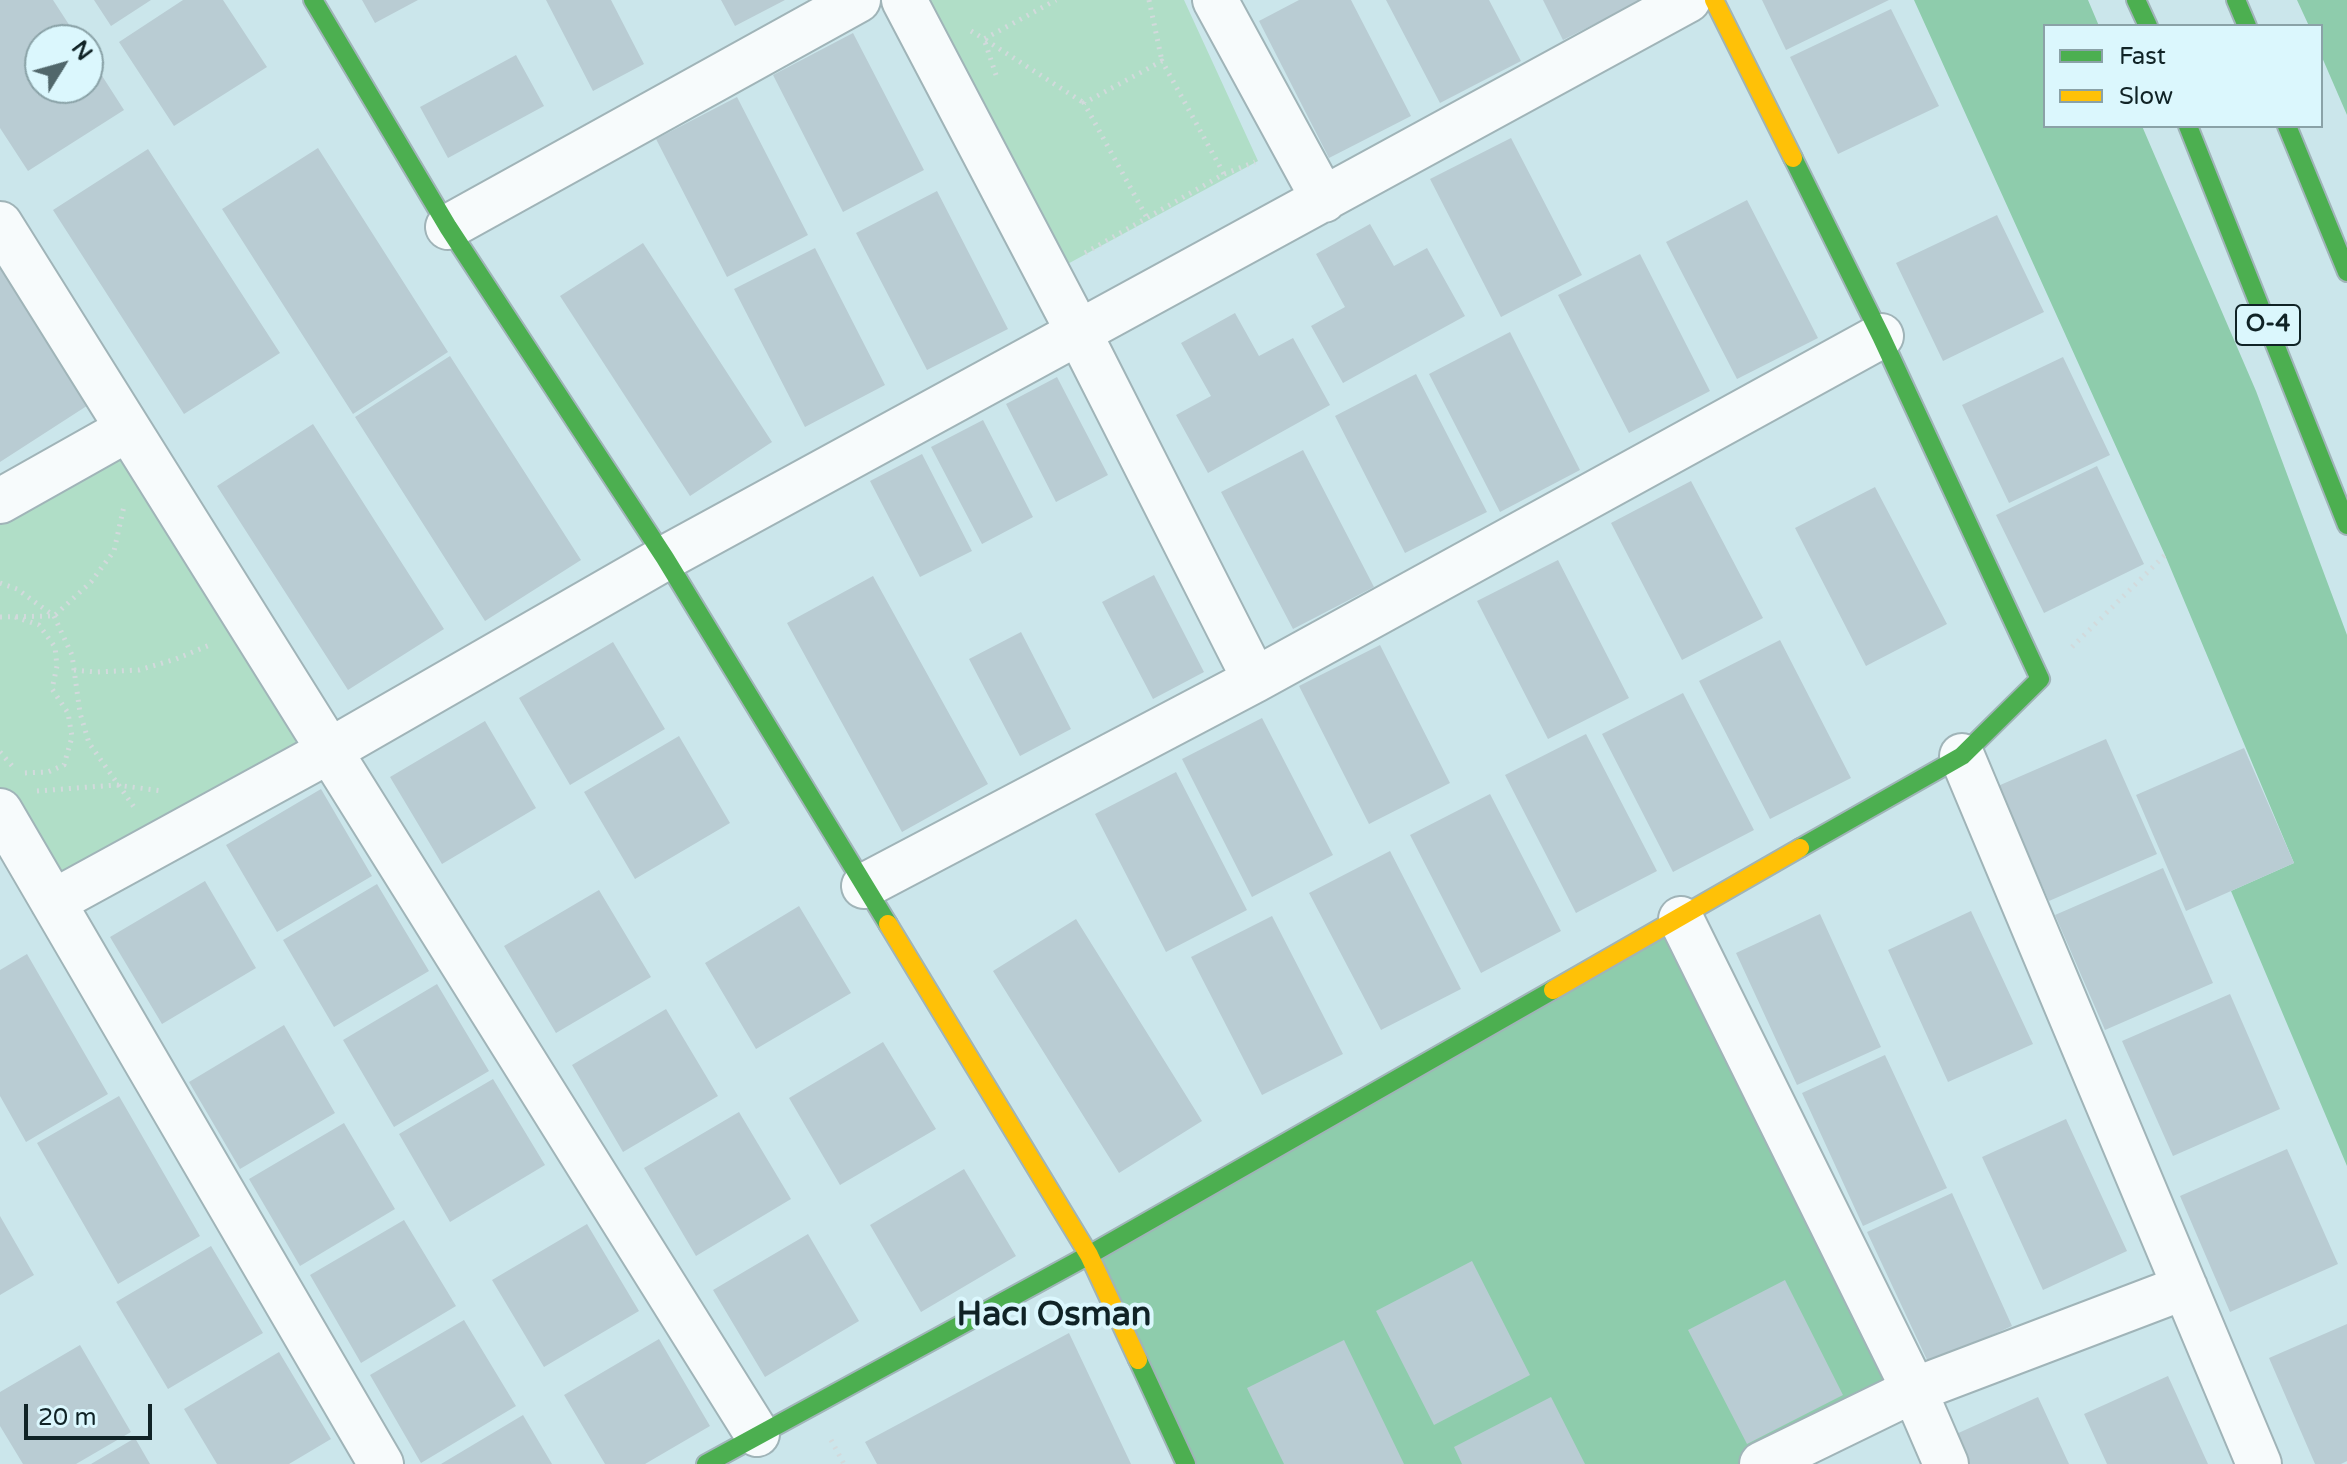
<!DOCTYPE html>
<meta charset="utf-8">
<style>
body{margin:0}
#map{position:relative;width:2347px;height:1464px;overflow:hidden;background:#cbe6eb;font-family:"Varela Round",sans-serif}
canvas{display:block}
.legend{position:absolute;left:2043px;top:24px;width:280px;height:104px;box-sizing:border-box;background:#dbf7fd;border:2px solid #8aa2a7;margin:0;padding:10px 14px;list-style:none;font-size:24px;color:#102326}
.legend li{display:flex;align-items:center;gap:16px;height:40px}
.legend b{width:40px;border:2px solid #8aa2a7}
.north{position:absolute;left:24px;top:24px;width:80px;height:80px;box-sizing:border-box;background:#dbf7fd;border:2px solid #8aa2a7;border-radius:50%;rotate:53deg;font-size:22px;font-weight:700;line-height:32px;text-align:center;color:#102326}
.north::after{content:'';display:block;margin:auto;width:28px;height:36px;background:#51676b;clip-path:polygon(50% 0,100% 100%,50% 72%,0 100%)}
.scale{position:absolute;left:24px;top:1404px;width:128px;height:36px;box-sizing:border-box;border:4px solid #102326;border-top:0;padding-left:10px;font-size:24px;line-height:28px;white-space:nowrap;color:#102326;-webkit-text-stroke:6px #dbf7fd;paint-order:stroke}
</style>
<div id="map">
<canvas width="2347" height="1464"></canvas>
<ul class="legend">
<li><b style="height:10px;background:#4caf50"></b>Fast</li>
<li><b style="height:10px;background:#ffc107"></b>Slow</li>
</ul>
<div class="north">N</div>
<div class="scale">20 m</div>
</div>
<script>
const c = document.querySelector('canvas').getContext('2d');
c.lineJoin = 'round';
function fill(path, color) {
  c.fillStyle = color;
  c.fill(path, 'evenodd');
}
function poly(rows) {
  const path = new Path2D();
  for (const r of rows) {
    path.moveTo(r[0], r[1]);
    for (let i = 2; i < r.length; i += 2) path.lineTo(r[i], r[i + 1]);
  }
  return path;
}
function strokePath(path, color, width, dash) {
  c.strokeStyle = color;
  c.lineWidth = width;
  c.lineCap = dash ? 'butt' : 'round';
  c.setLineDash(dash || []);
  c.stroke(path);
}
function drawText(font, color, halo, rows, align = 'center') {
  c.font = font + ' "Varela Round",sans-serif';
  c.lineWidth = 8;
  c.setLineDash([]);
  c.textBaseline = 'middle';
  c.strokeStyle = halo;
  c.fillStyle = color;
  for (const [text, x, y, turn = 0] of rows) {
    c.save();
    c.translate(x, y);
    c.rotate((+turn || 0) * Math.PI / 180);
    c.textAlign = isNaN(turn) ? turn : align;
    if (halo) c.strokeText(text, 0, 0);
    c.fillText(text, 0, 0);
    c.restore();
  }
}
fill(poly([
 [919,0,1184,0,1258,161,1062,267],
 [128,429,329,751,53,902,0,811,0,501]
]), '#b0dec7');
fill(poly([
 [1914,0,2088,0,2099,26,2045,26,2045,126,2142,126,2256,391,2347,635,2347,1166,2231,891,2294,863,2165,555],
 [2297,0,2347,0,2347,115,2321,55,2321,26,2309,26],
 [1681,919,1914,1390,1762,1464,1186,1464,1089,1256]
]), '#8eccac');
fill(poly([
 [0,0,53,0,79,40,40,40,40,88,88,88,88,54,124,110,28,171,0,128],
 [94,0,151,0,111,26],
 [183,0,223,0,267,67,174,126,119,42],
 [362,0,418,0,375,23],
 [546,0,611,0,644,64,593,91],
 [721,0,785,0,735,26],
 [1299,0,1351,0,1411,116,1329,158,1259,21],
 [1386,0,1489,0,1521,61,1440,103],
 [1543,0,1642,0,1563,40],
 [1762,0,1889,0,1786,50],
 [1891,9,1939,106,1838,154,1790,57],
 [853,33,924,170,843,212,773,75],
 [516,55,544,106,448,158,420,107],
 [737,97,808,235,727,277,656,139],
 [1511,138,1582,275,1501,317,1430,179],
 [318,148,448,352,353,414,222,209],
 [148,149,280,353,184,414,53,210],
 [937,191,1008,329,927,370,856,233],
 [1747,200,1818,338,1737,379,1666,242],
 [1997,215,2044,312,1943,361,1896,263],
 [1370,224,1394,266,1427,248,1465,316,1343,383,1311,326,1345,307,1316,254],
 [643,243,772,442,690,496,560,296],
 [815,248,885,385,805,427,734,289],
 [0,251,96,400,0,462],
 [1640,254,1710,391,1629,433,1558,295],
 [1235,313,1259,356,1293,338,1330,405,1208,473,1176,415,1211,396,1181,343],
 [1510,332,1580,470,1500,512,1429,374],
 [450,356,581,560,485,621,355,417],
 [2063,357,2110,455,2009,503,1962,405],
 [1416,374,1487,512,1405,553,1335,416],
 [1057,377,1108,475,1056,502,1006,404],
 [983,420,1033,517,982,544,931,447],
 [313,424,444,629,348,690,217,486],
 [1303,450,1374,587,1293,629,1221,492],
 [922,454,972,551,920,577,870,481],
 [2097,466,2144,564,2044,613,1996,515],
 [1691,481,1763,618,1682,660,1611,523],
 [1875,487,1947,624,1866,666,1795,528],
 [1558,560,1629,698,1548,739,1477,601],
 [1154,575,1204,672,1153,699,1102,602],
 [873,576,988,784,902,832,787,623],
 [1021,632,1071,729,1020,756,969,659],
 [1780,640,1851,778,1770,819,1699,681],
 [613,642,665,729,570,785,519,698],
 [1380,645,1450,783,1369,824,1299,686],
 [1683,693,1754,830,1673,872,1602,734],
 [1262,718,1333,855,1252,897,1182,759],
 [485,721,536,808,442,864,390,777],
 [1586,734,1657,871,1576,913,1505,775],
 [679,736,730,823,635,879,584,792],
 [2106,739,2157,854,2049,901,1998,786],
 [2244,748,2294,863,2186,911,2136,795],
 [1176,772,1247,910,1166,952,1095,814],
 [321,789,372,876,277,932,226,845],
 [1490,794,1561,931,1481,973,1410,835],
 [1390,851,1461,989,1381,1030,1309,893],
 [2163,868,2213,983,2105,1030,2055,915],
 [205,881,256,968,162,1024,110,937],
 [377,884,429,971,334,1027,283,940],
 [599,890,651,977,556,1033,504,946],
 [799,906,851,993,756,1049,705,963],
 [1971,911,2033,1044,1948,1082,1888,950],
 [1820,914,1881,1047,1797,1085,1736,953],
 [1272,916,1343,1054,1262,1095,1191,957],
 [1076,919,1202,1121,1119,1173,993,971],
 [27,954,108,1094,26,1142,0,1096,0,970],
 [437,984,489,1071,394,1127,343,1040],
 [2230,994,2280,1109,2173,1156,2122,1041],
 [666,1009,718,1096,623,1152,572,1065],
 [284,1025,335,1113,240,1169,189,1082],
 [883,1042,936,1129,840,1185,789,1098],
 [1885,1055,1947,1188,1863,1226,1802,1093],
 [493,1079,545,1165,450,1222,399,1134],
 [119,1096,200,1236,118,1284,37,1143],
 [739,1112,791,1199,696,1256,644,1168],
 [2066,1119,2127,1251,2043,1290,1982,1157],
 [344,1123,395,1209,300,1266,249,1179],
 [2287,1149,2338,1264,2230,1312,2180,1196],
 [964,1169,1016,1256,921,1312,870,1225],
 [1952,1193,2012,1326,1929,1364,1867,1232],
 [0,1216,34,1275,0,1295],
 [404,1220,456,1306,361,1363,310,1275],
 [587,1224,639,1311,544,1367,492,1280],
 [808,1234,859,1321,765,1377,713,1290],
 [211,1246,263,1333,168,1389,116,1302],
 [1472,1261,1530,1375,1434,1425,1376,1311],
 [1785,1280,1843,1395,1747,1444,1688,1330],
 [464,1320,516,1406,421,1463,370,1375],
 [2347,1324,2347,1461,2341,1464,2315,1464,2269,1358],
 [1069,1333,1131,1464,877,1464,865,1442],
 [659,1339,710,1426,645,1464,605,1464,564,1395],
 [1344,1340,1404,1464,1284,1464,1247,1388],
 [80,1345,131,1432,76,1464,23,1464,0,1426,0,1392],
 [279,1352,331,1439,289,1464,217,1464,184,1409],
 [2168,1376,2208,1464,2107,1464,2084,1414],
 [1551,1397,1585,1464,1462,1464,1454,1447],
 [2038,1397,2069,1464,1967,1464,1954,1435],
 [523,1415,552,1464,441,1464],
 [135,1438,150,1464,91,1464]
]), '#b9ccd3');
const street = poly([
 [904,0,1079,333,1255,680],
 [1215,0,1324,200],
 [0,224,757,1434],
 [448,227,858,0],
 [0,501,128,429],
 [1962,756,2259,1464],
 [0,811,381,1464],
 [864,886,1255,680,1881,336],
 [53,902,329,751,665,558,1688,0],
 [1681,919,1914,1390,1946,1464],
 [1762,1464,1914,1390,2185,1287]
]);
const fast = poly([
 [313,0,448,227,665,558,888,924],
 [2136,0,2148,26],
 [2236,0,2247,26],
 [2188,126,2347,525],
 [2287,126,2347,272],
 [1793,158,1881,336,2040,679,1962,756,1800,848],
 [1138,1360,1186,1464],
 [706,1464,1089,1255,1553,990]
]);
const slow = poly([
 [1714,0,1793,158],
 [888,924,1089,1255,1138,1360],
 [1553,990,1800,848]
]);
strokePath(street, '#a0b4b8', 48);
strokePath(fast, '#a0b4b8', 22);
strokePath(slow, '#a0b4b8', 22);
strokePath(poly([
 [1149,0,1162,61],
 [971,31,984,39,1056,0],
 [996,75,984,39,1084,103],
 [1146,216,1084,103,1162,61,1224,174],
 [1085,253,1224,174,1255,162],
 [0,583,17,589,54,616,72,655,80,713,89,743,134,807],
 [0,617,54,616,91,582,114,551,124,506],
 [15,617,39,625,55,647,57,666,52,689,68,713,72,737,64,765,48,772,22,773],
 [2072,647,2165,555],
 [74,670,96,672,139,670,176,659,212,644],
 [0,752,14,768],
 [37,791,116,785,163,791],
 [831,1440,844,1464]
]), '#d2dadc', 5, [2, 6]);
strokePath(street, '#f7fbfc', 44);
strokePath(fast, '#4caf50', 18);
strokePath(slow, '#ffc107', 18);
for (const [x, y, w] of [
 [2268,325,64]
]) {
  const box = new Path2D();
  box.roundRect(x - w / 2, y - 20, w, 40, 6);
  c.fillStyle = '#dbf7fd';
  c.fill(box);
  strokePath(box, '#102326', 2);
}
drawText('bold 24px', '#102326', null, [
 ["O-4",2268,325]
]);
drawText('bold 34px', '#102326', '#dbf7fd', [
 ["Hacı Osman",1054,1316]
]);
</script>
